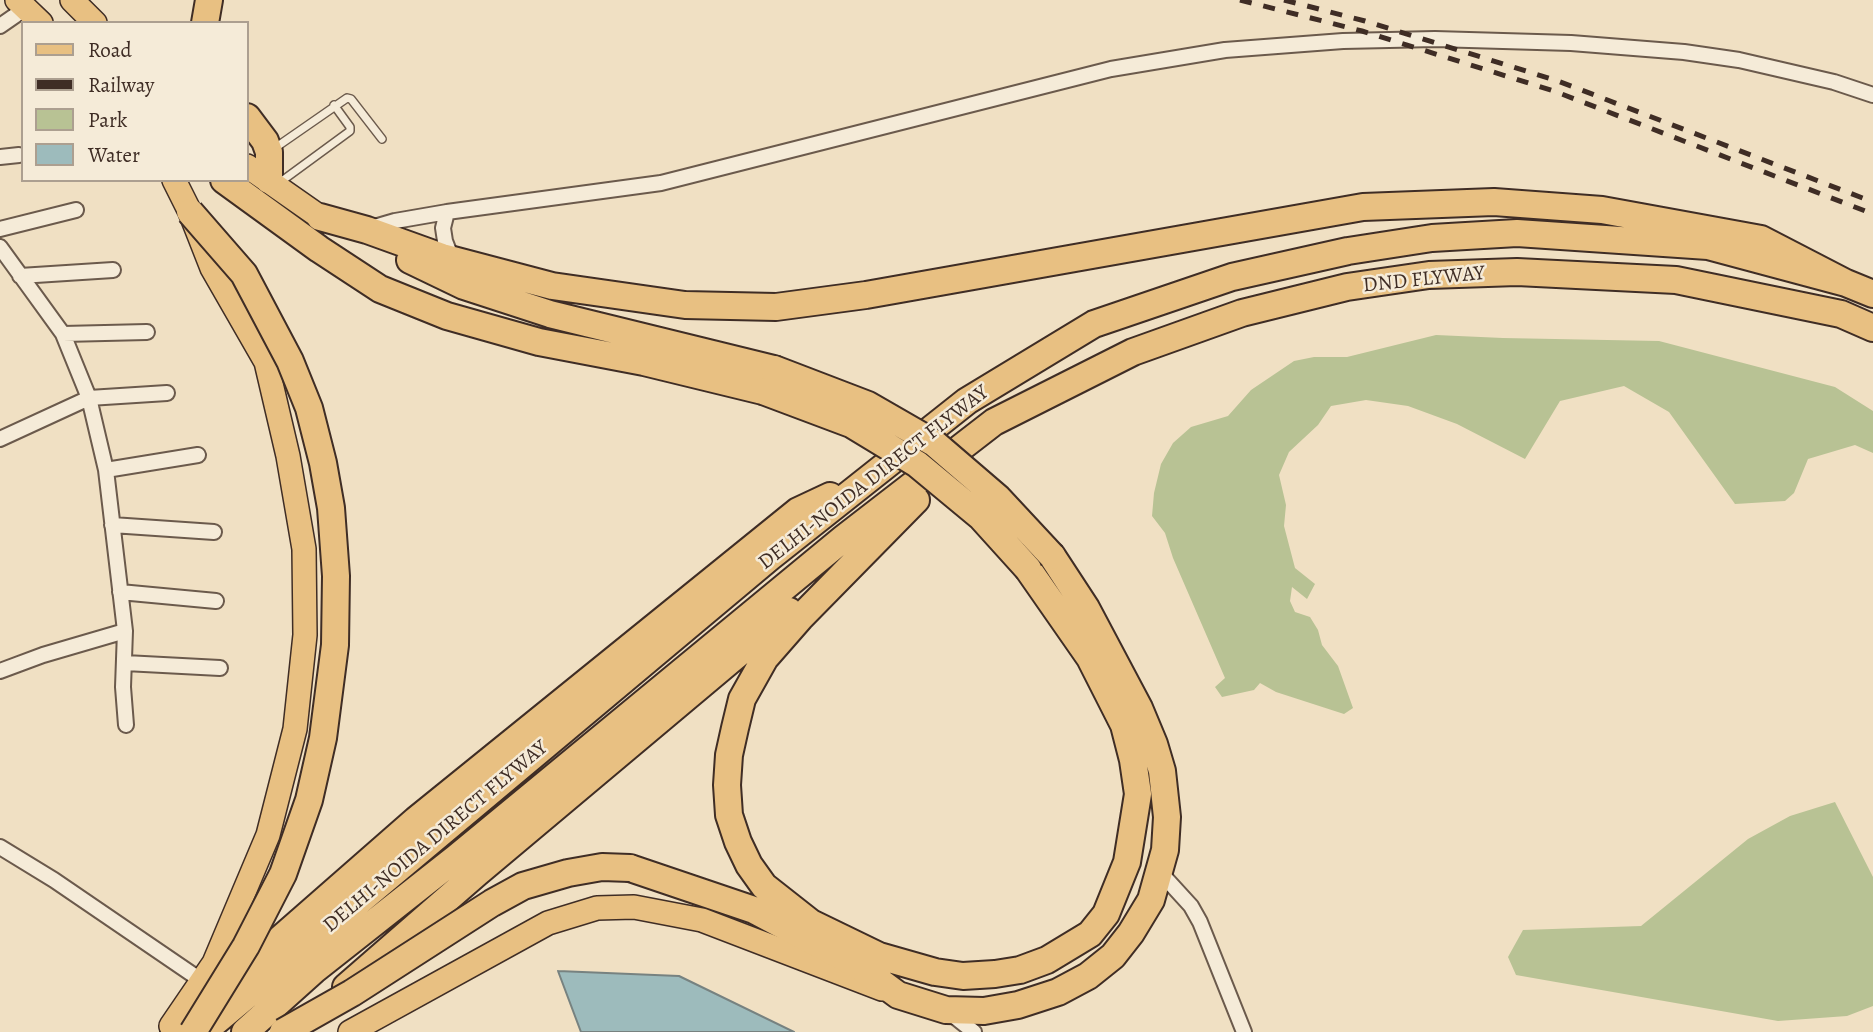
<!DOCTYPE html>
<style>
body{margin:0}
#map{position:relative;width:1873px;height:1032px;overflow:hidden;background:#f0e0c3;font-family:Alegreya,serif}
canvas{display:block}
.legend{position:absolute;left:21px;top:21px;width:228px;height:161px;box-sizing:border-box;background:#f5ebd8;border:2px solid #ac9f90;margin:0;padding:9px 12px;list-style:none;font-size:21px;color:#3f2d25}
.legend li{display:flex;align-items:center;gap:14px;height:35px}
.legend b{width:35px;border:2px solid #ac9f90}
</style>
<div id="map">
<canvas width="1873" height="1032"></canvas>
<ul class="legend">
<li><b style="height:9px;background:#e8c082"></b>Road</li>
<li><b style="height:9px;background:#3f2d25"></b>Railway</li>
<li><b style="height:19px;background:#b8c294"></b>Park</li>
<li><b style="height:19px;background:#9dbbbc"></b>Water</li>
</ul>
</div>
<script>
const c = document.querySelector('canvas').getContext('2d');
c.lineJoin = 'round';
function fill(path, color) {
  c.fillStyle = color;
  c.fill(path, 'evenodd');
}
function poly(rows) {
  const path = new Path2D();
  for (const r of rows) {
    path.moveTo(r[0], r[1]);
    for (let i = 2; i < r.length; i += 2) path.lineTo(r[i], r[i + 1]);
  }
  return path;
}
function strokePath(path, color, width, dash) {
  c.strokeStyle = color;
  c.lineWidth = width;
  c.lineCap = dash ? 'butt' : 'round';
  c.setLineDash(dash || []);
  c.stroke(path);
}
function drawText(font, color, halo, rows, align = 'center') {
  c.font = font + ' Alegreya,serif';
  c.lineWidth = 5;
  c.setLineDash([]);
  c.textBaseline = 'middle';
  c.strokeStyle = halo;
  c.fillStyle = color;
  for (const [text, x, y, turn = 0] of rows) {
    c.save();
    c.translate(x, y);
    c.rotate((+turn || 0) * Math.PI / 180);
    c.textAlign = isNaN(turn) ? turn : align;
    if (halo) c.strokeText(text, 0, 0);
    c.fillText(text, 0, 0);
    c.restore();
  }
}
fill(poly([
 [1436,335,1503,338,1659,341,1835,387,1873,411,1873,453,1855,445,1808,459,1794,493,1785,501,1735,504,1669,412,1624,386,1560,401,1525,459,1457,424,1408,406,1366,400,1331,406,1318,425,1289,452,1279,475,1286,505,1284,526,1295,568,1315,584,1307,599,1292,587,1290,601,1295,612,1310,617,1318,630,1322,645,1338,666,1353,708,1344,714,1276,692,1260,683,1254,690,1222,697,1215,687,1225,678,1173,558,1165,533,1152,516,1154,493,1161,464,1173,443,1191,427,1228,416,1251,390,1294,361,1314,357,1347,357],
 [1835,802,1873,877,1873,1006,1847,1016,1778,1021,1516,975,1508,957,1523,930,1641,926,1748,839,1790,816]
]), '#b8c294');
const water = poly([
 [558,971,679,976,794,1032,581,1032,558,971]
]);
fill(water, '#9dbbbc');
strokePath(water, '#778280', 2);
const lane = poly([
 [272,150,347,98,351,99,382,139],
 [279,183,350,131,350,127,334,105]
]);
const street = poly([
 [0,26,26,8],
 [0,157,19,155],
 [447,212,443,228,445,241,452,259],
 [371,228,395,221,447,212,661,183,1111,69,1225,50,1343,41,1435,39,1571,43,1684,52,1739,60,1834,82,1873,95],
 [0,229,76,210],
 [0,247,63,334,89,398,106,470,125,631,123,687,126,725],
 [20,276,113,270],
 [63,334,147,332],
 [0,439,89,398,167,393],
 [106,470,198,455],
 [112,525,214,532],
 [120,592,216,601],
 [125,663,220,668],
 [0,671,43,655,125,631],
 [0,847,54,880,202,981],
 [1159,871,1191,906,1200,922,1244,1032],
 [950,1013,974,1032]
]);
const primary = poly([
 [17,0,41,23],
 [72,0,95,23],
 [247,166,320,217],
 [171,1026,214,963,268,835,295,729,305,635,304,549,288,456,266,362,212,268,190,212,174,180],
 [350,1032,548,923,597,908,634,907,702,920,882,989]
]);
const highway = poly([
 [205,23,209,0],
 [247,117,265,141,269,152,269,180],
 [224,180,319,249,380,289,447,316,539,342,644,362,763,391],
 [320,217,367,230,442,257,552,286,685,305,776,307,866,295,1363,207,1494,202,1602,210,1761,239,1846,283,1873,294],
 [410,260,464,286,550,314,774,369],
 [916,500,800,618,765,658,742,699,735,728,729,755,727,785,729,815,738,842,749,865,764,886,811,923,879,956,935,972,963,976,995,974,1020,970,1047,960,1090,934,1106,914,1127,862,1138,794,1133,760,1124,725,1090,658,1028,569],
 [630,868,754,910,856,964,898,995,946,1010,984,1011,1018,1005,1058,992,1088,976,1113,956,1131,933,1151,900,1165,850,1167,817,1162,771,1154,744,1139,708,1086,608,1052,556],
 [346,987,477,873,789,611],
 [174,1032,416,820,798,511,830,496],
 [203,1032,770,557,967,401,1094,324,1232,277,1348,251,1432,238,1517,233,1708,246,1846,283],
 [245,1032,314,970,456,858,844,538,994,422,1133,352,1242,313,1347,287,1429,275,1517,272,1676,280,1841,314,1873,328]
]);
strokePath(lane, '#6b5a4c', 10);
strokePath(street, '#6b5a4c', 18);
strokePath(primary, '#3f2d25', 26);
strokePath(highway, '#3f2d25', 30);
strokePath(lane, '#f5ebd8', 7);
strokePath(street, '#f5ebd8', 14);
strokePath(primary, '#e8c082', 23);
strokePath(highway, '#e8c082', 26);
strokePath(poly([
 [1240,0,1362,31,1554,91,1873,214],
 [1284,0,1365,21,1558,81,1873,202]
]), '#3f2d25', 5, [12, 12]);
const highwayBridge = poly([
 [190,212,244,274,290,361,309,408,323,463,331,508,336,576,335,645,323,738,309,800,283,874,246,946,193,1032],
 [774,369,868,405,934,443,998,498,1052,556],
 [763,391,851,424,917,464,981,517,1028,569],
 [283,1032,352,993,492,903,523,886,568,873,602,867,630,868]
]);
strokePath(highwayBridge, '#3f2d25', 30, []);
strokePath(highwayBridge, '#e8c082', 26);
drawText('21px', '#3f2d25', '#f5ebd8', [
 ["DND FLYWAY",1424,280,-6],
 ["DELHI-NOIDA DIRECT FLYWAY",874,478,-38],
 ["DELHI-NOIDA DIRECT FLYWAY",436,837,-40]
]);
</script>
